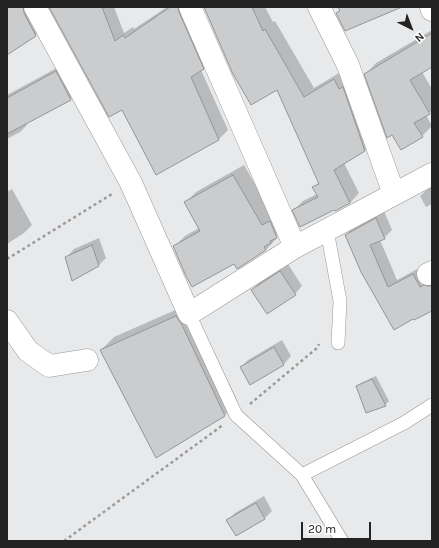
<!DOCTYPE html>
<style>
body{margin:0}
#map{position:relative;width:439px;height:548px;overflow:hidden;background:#e8e9ea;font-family:Karla,sans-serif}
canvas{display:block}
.frame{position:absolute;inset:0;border:8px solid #232324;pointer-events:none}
.north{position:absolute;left:391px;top:8px;width:40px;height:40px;-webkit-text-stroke:3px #fff;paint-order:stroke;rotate:138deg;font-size:11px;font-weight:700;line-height:16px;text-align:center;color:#232324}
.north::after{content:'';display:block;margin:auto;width:14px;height:18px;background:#232324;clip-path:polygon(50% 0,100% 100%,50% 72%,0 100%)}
.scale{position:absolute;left:301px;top:522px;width:70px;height:18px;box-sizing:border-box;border:2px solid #232324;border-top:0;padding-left:5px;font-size:12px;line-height:14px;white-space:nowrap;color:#232324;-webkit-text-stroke:3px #fff;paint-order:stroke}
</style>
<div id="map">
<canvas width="439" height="548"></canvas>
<div class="frame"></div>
<div class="north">N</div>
<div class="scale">20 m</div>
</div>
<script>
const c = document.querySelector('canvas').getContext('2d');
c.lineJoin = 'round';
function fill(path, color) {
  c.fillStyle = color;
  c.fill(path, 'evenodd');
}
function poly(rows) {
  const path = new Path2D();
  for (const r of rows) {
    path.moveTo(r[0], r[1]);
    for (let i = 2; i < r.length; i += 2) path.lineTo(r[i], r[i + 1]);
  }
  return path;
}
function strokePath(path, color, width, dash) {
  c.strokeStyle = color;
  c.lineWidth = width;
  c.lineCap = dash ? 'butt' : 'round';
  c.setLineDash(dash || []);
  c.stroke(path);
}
fill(poly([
 [7,7,35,7,45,26,36,35,7,53],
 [50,7,114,7,124,33,133,27,134,29,167,7,189,7,212,59,201,70,228,130,219,139,156,174,122,109],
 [205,7,265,7,273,22,275,21,314,88,344,70,374,141,365,150,344,163,359,193,350,203,335,208,294,210,303,201,317,194,314,187,319,182,278,89],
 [432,30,432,66,422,72,432,89,432,111,426,115,432,126,422,136,366,74,376,63],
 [64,64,78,91,71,99,26,123,27,125,20,132,7,139,7,95],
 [244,165,273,215,287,226,275,237,276,239,266,250,238,267,234,262,174,247,185,236,199,228,185,203,196,192],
 [432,185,432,204,426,207,420,196],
 [12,189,32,225,24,233,7,244,7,192],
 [384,211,392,230,384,238,380,240,397,280,421,267,432,278,432,309,414,317,395,328,346,235,354,226],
 [99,238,106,258,98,266,67,257,74,249],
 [288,264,302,286,295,294,252,290,260,282],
 [189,304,195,312,238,402,225,415,156,457,101,350,114,337],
 [282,340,291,356,284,364,250,384,241,367,248,360],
 [376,376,389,401,385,405,367,412,357,387,361,383],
 [264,496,272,511,265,518,236,535,228,520,235,513]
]), '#0003');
const building = poly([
 [7,7,23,7,24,13,36,36,7,55,7,7],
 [49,7,102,7,115,41,123,35,125,38,170,7,178,7,179,12,204,69,191,77,219,140,156,175,122,110,109,117,49,7],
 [204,7,252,7,263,31,265,29,304,97,334,79,339,89,343,87,365,151,334,170,350,203,335,211,334,210,300,227,292,210,318,197,312,187,319,184,277,90,251,105,233,74,204,7],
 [338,7,402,7,345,31,336,13,340,11,338,7],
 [432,33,432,67,410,80,430,114,414,123,423,137,401,150,392,135,387,138,364,74,432,33],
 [56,71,71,100,7,134,7,98,56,71],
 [233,175,262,225,270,221,277,238,270,241,271,243,264,247,266,250,237,269,234,264,192,287,186,276,173,246,200,231,184,202,233,175],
 [376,218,385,239,370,245,388,287,413,274,420,287,424,285,428,286,432,286,432,311,414,320,413,319,394,330,361,272,345,235,376,218],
 [92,245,99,266,72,281,65,257,92,245],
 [280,271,296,295,267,314,251,290,280,271],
 [176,316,182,325,225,416,156,458,100,350,176,316],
 [274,347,284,365,250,385,240,367,274,347],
 [372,379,386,406,366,413,356,386,372,379],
 [256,503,265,519,236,536,226,520,256,503]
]);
fill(building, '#cbcccd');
strokePath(building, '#939495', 1);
const service = poly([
 [327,230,340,301,338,343],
 [189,314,236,415,302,475,342,541],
 [302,475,404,423,432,405]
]);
const minor = poly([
 [35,7,131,183,189,314,295,247,432,174],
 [190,7,295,247],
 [319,7,348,65,394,194],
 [431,7,432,10],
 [428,274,432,272],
 [7,321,28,351,49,366,87,360]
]);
strokePath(service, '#969798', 14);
strokePath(minor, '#969798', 23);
strokePath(poly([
 [7,259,112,194],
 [250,404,317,348,319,344],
 [64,541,223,425]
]), '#9b9b9c', 2.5, [3, 3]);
strokePath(service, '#fff', 13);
strokePath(minor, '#fff', 22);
</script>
